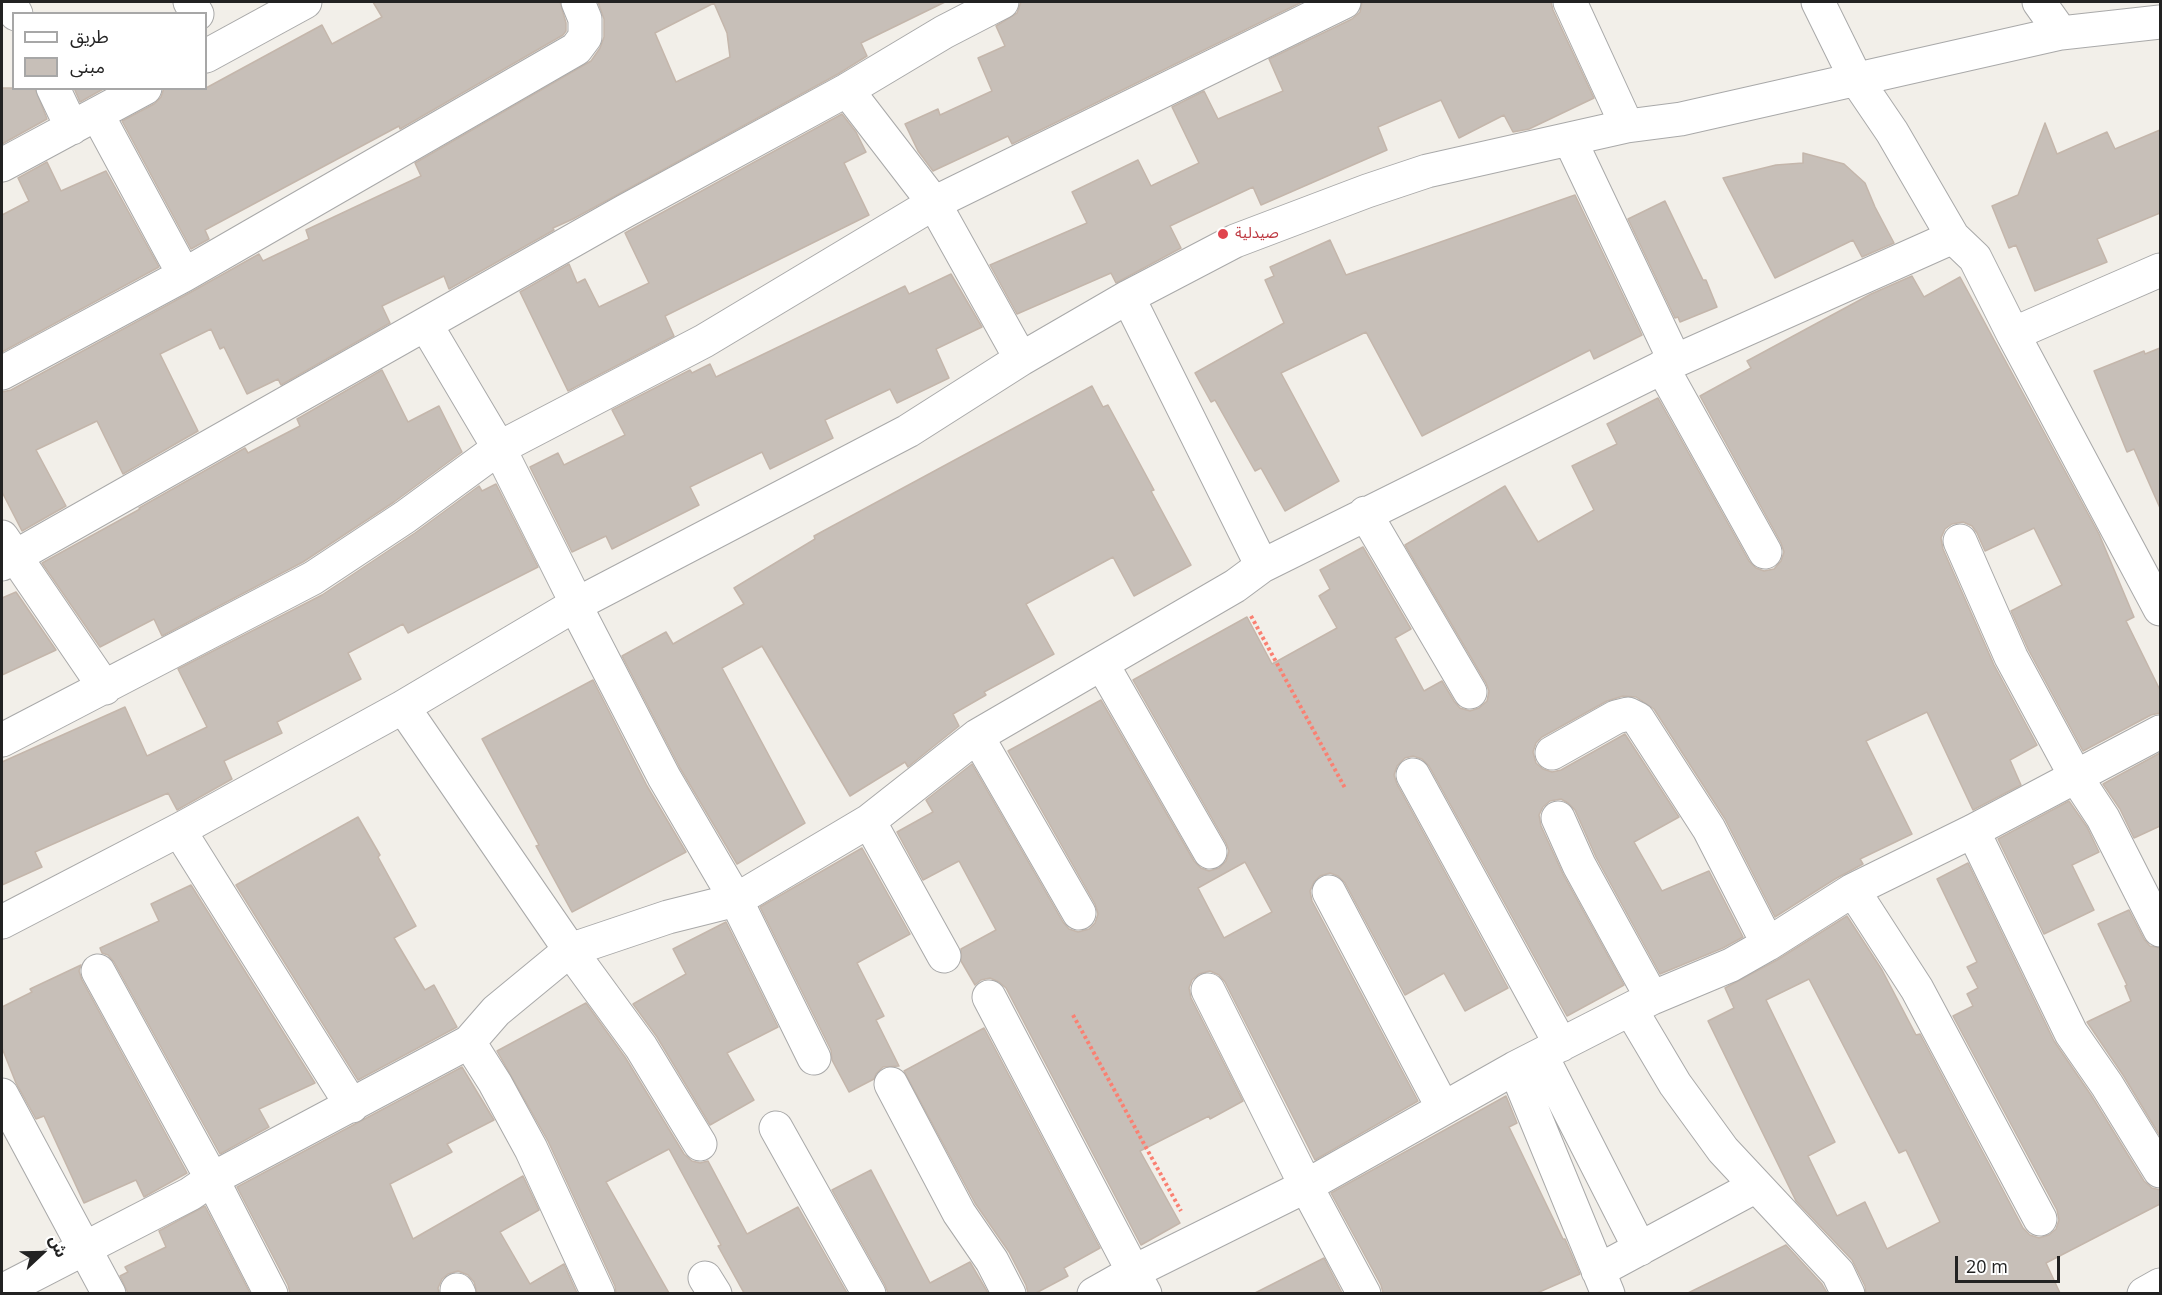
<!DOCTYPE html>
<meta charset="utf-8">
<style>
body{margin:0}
#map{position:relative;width:2162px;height:1295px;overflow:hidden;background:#f2efe9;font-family:"Open Sans","Noto Sans Arabic",sans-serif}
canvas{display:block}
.frame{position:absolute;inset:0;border:3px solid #222;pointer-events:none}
.legend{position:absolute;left:12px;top:12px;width:195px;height:78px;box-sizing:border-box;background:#fff;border:2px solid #a7a7a7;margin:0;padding:8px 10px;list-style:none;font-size:18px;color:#222}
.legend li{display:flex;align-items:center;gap:12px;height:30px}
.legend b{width:30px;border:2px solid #a7a7a7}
.north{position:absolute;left:12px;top:1223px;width:60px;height:60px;-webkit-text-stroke:4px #fff;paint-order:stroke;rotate:68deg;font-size:16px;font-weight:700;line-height:24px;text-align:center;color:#222}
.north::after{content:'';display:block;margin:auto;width:21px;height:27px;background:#222;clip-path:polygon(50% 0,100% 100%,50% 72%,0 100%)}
.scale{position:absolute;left:1955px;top:1256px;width:105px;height:27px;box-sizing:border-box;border:3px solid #222;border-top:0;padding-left:8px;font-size:18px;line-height:21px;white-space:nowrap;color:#222;-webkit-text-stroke:4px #fff;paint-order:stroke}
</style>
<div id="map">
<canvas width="2162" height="1295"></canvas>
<div class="frame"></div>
<ul class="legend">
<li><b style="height:8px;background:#fff"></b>طريق</li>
<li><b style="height:16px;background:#c7bfb8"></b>مبنى</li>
</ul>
<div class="north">ش</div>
<div class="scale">20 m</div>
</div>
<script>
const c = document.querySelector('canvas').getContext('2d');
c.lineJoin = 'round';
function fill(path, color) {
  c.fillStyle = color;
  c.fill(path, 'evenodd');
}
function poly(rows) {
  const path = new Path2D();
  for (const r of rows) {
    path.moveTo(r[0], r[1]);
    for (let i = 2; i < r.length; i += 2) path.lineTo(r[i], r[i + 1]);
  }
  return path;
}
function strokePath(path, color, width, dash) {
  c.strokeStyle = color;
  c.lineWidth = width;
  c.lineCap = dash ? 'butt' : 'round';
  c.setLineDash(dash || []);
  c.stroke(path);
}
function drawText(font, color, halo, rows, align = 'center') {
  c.font = font + ' "Open Sans","Noto Sans Arabic",sans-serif';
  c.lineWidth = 4.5;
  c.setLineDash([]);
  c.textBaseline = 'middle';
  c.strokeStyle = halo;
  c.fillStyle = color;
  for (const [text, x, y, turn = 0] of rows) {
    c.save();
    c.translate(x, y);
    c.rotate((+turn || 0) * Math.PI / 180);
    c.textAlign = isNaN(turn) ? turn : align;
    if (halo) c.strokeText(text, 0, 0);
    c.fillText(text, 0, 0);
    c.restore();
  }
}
const building = poly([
 [373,2,560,2,566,23,566,31,563,35,400,129,399,126,205,230,209,239,191,249,122,121,154,104,161,97,164,88,206,88,322,25,332,44,382,17,373,2],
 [598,2,945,2,861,43,867,56,838,74,573,219,553,228,554,230,449,289,444,276,382,306,390,323,281,385,278,379,247,394,224,347,220,349,211,329,160,354,198,431,123,474,97,421,36,450,66,506,22,531,2,492,2,392,11,390,193,291,259,254,263,261,309,239,306,230,421,176,415,163,591,61,600,48,604,37,604,19,598,2],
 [714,3,727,33,730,57,676,82,655,33,714,3],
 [1021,2,1302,2,1012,144,1008,136,933,171,918,151,905,124,938,109,940,115,992,91,978,58,1005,46,996,26,1017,13,1021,2],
 [1362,2,1551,2,1553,10,1594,98,1529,129,1513,132,1504,115,1459,138,1441,100,1378,127,1387,150,1261,205,1253,187,1170,226,1181,248,1116,283,1111,273,1017,314,990,265,1087,223,1072,192,1138,160,1151,186,1199,163,1172,107,1204,91,1218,119,1283,91,1269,59,1352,19,1360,12,1362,2],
 [2,88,35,88,47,119,2,144,2,88],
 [74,88,105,88,80,102,74,88],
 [842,114,856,132,866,152,844,163,869,215,665,316,674,336,568,391,520,292,569,264,577,283,585,279,599,307,649,283,625,233,842,114],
 [2045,123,2057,154,2107,132,2115,149,2160,130,2160,213,2097,239,2107,262,2035,291,2016,245,2009,248,1992,206,2018,195,2045,123],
 [1803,153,1844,164,1865,183,1875,207,1894,243,1862,257,1853,240,1775,278,1723,178,1776,165,1803,163,1803,153],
 [47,162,61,191,106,171,159,267,2,352,2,215,29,201,18,178,47,162],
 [1575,195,1642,335,1594,359,1590,350,1422,436,1366,332,1281,373,1339,481,1285,511,1261,468,1255,471,1215,400,1211,402,1195,373,1284,323,1265,280,1274,276,1270,267,1330,240,1346,275,1575,195],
 [1665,201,1703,280,1706,280,1717,307,1680,322,1678,317,1675,318,1628,219,1665,201],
 [951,274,982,327,936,349,949,378,897,403,890,389,825,420,833,438,770,469,762,452,690,487,699,505,612,549,606,536,572,552,530,467,558,453,564,465,625,435,612,410,690,370,692,373,710,364,716,377,905,286,909,294,951,274],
 [1912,276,1924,297,1960,277,2099,534,2134,617,2126,621,2160,690,2160,713,2151,715,2083,751,2028,649,2011,611,2062,585,2034,528,1985,551,1977,533,1972,526,1963,522,1952,524,1945,529,1941,538,1943,549,1994,665,2037,745,2010,760,2021,785,1973,810,1927,712,1866,741,1912,834,1860,859,1863,864,1835,879,1775,917,1725,819,1654,709,1636,697,1623,696,1607,701,1542,737,1536,743,1533,752,1536,763,1543,769,1552,772,1561,770,1625,734,1679,817,1634,842,1662,891,1709,871,1743,937,1723,948,1660,974,1596,857,1575,810,1568,803,1561,799,1550,801,1543,807,1539,815,1541,826,1563,874,1624,985,1567,1016,1429,766,1422,759,1413,756,1405,758,1397,766,1394,775,1397,784,1508,988,1465,1011,1444,973,1405,995,1345,883,1338,876,1330,873,1320,876,1314,882,1310,891,1312,901,1418,1101,1315,1160,1225,982,1219,975,1210,971,1199,974,1192,980,1189,988,1191,998,1243,1101,1210,1119,1209,1116,1140,1151,1180,1223,1141,1245,1006,988,999,982,990,978,981,980,975,985,961,961,961,949,996,930,959,861,923,880,897,832,933,812,926,800,972,764,1063,922,1069,929,1078,932,1089,929,1095,923,1098,914,1095,904,1008,751,1101,700,1194,861,1201,868,1209,871,1219,868,1226,861,1229,851,1226,843,1133,680,1247,617,1272,664,1337,628,1319,596,1330,589,1320,570,1363,547,1411,629,1395,638,1424,691,1442,681,1454,701,1460,708,1470,711,1479,708,1487,701,1489,691,1486,683,1405,545,1505,486,1538,542,1594,510,1572,466,1617,444,1607,424,1658,398,1749,561,1756,568,1764,571,1774,569,1781,561,1784,552,1781,543,1700,396,1751,368,1747,361,1871,294,1912,276],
 [1245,862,1272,912,1224,938,1198,888,1245,862],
 [2160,348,2160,508,2134,449,2127,452,2094,371,2144,351,2145,354,2160,348],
 [382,370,408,422,439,406,462,452,394,502,303,562,162,636,154,619,100,647,42,563,140,509,139,508,245,448,248,453,300,426,297,419,382,370],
 [1092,386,1103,407,1108,405,1154,490,1151,491,1191,565,1134,596,1113,557,1026,604,1054,654,984,692,986,695,953,714,959,726,908,767,905,762,850,796,762,646,722,668,805,823,737,864,680,768,622,656,666,632,673,644,744,604,734,588,815,539,814,536,1092,386],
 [496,484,538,567,408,633,403,624,348,653,361,679,277,722,282,733,224,761,232,779,177,810,168,793,35,852,42,867,2,885,2,762,125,707,147,756,207,727,178,669,322,595,415,533,479,486,482,491,496,484],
 [16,592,56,650,2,675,2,598,16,592],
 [593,680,647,786,686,852,572,912,536,846,539,845,482,739,593,680],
 [2160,753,2160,826,2134,838,2120,809,2103,784,2160,753],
 [2069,801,2087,827,2099,852,2072,865,2094,910,2044,934,1998,839,2069,801],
 [358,817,380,855,378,857,416,926,394,938,425,990,434,985,457,1027,358,1080,236,885,358,817],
 [862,848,910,934,857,963,884,1016,876,1020,899,1066,883,1067,876,1074,874,1079,849,1092,832,1060,831,1050,760,907,862,848],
 [1968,863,2054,1041,2091,1095,2144,1181,2152,1188,2160,1190,2160,1204,2046,1263,2060,1293,1866,1293,1865,1286,1852,1260,1796,1201,1708,1021,1734,1008,1725,988,1777,960,1847,916,1882,970,1916,1035,1920,1034,2023,1228,2030,1235,2039,1238,2049,1235,2056,1229,2059,1220,2057,1210,1953,1016,1973,1006,1967,994,1978,988,1967,967,1977,962,1937,879,1968,863],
 [1809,979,1899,1153,1906,1150,1940,1222,1887,1249,1865,1202,1837,1216,1808,1156,1835,1142,1766,1000,1809,979],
 [191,885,315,1083,259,1109,269,1127,220,1154,114,962,108,955,102,953,100,948,159,921,151,904,191,885],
 [2129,910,2144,939,2150,946,2160,948,2160,1136,2123,1075,2087,1022,2131,1001,2125,986,2127,985,2098,924,2129,910],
 [726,922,778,1027,727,1053,754,1100,710,1125,657,1037,633,1004,686,974,673,949,726,922],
 [81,965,79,971,82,980,187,1173,144,1197,136,1180,84,1203,44,1116,36,1119,16,1083,2,1048,2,1007,32,992,30,989,81,965],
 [586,1003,625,1057,684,1154,692,1161,700,1163,708,1161,747,1234,798,1207,847,1293,744,1293,718,1246,721,1245,669,1149,606,1182,669,1293,616,1293,615,1286,548,1141,497,1051,586,1003],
 [984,1028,1100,1248,1064,1268,1068,1276,1036,1293,1028,1293,1026,1285,1009,1252,975,1203,904,1071,984,1028],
 [462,1067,494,1120,447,1144,452,1152,390,1184,413,1239,523,1176,539,1210,500,1232,530,1284,564,1264,577,1293,477,1293,474,1282,468,1275,458,1271,448,1274,442,1279,438,1288,439,1293,290,1293,288,1285,237,1187,462,1067],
 [1506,1096,1517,1123,1509,1127,1563,1239,1565,1239,1580,1274,1537,1293,1383,1293,1381,1285,1331,1193,1506,1096],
 [871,1170,930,1283,970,1262,988,1293,888,1293,885,1285,832,1190,871,1170],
 [205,1206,250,1293,128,1293,120,1276,128,1272,125,1267,166,1247,159,1231,205,1206],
 [1786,1245,1822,1284,1827,1293,1688,1293,1786,1245],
 [1324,1258,1342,1293,1255,1293,1324,1258]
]);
fill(building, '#c7bfb8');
strokePath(building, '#c4b6ab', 1.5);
const minor = poly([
 [10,2,16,14],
 [190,2,197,14],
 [1570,2,1627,126],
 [1818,2,1856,79,1892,132,1953,237,1975,258,2013,334,2160,609],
 [2039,2,2061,33],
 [206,56,305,2],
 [53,88,72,128],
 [847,90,934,203,1021,359],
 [97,114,184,275],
 [1570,140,1675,361],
 [2,165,145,88],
 [1128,297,1262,566],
 [426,325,499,448,577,604],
 [2013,334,2160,270],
 [1662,367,1765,552],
 [2,373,184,275,576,49,585,37,585,19,578,2],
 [1365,513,1470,692],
 [2,537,105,688],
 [1960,541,2011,657,2076,777,2103,818,2160,930],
 [2,564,625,211,847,90,944,32,1002,2],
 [575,605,664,777,736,900,814,1058],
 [1102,664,1210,852],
 [403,707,570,950,641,1047,700,1144],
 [977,736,1079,913],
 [2,740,313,578,405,517,499,448,704,341,934,203,1344,2],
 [1552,753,1616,717,1628,714,1638,719,1709,829,1768,944],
 [1413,775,1561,1045],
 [1558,818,1579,865,1652,998],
 [869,821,944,956],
 [179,830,352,1106],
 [1973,831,2071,1033,2107,1085,2160,1171],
 [1853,890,1917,989,2040,1219],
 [1329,892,1443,1108],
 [2,922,179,830,403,707,575,605,908,431,1021,359,1128,297,1235,241,1367,191,1427,171,1627,126,1681,119,2061,33,2160,22],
 [98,971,212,1179,271,1294],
 [1208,990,1306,1186,1364,1294],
 [989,997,1145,1294],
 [1631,1010,1675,1084,1723,1150,1838,1273,1848,1294],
 [469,1042,495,1083,531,1149,598,1294],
 [1541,1055,1640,1249],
 [1515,1068,1608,1294],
 [891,1084,959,1213,992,1261,1009,1294],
 [2,1095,109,1294],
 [776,1128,869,1294],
 [1598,1271,1756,1186],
 [705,1278,715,1294],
 [457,1290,459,1294],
 [2,1291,190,1194,212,1179,469,1042,496,1011,570,950,668,917,736,900,869,821,977,736,1235,586,1262,566,1675,361,1953,237],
 [1094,1294,1133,1272,1306,1186,1515,1068,1652,998,1731,965,1768,944,1853,890,1973,831,2160,732],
 [2144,1294,2160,1285]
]);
strokePath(minor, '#a9a9a9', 35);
strokePath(poly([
 [1251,616,1345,788],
 [1073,1015,1181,1211]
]), '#fa8072', 4, [3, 3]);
strokePath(minor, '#fff', 33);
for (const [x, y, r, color] of [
 [1223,234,6,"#e0444e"]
]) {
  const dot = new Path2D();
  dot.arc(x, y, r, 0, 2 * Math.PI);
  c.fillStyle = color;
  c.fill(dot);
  strokePath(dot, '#fff', 2);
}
drawText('15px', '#be3a42', '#fff', [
 ["صيدلية",1235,234]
], 'left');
</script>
